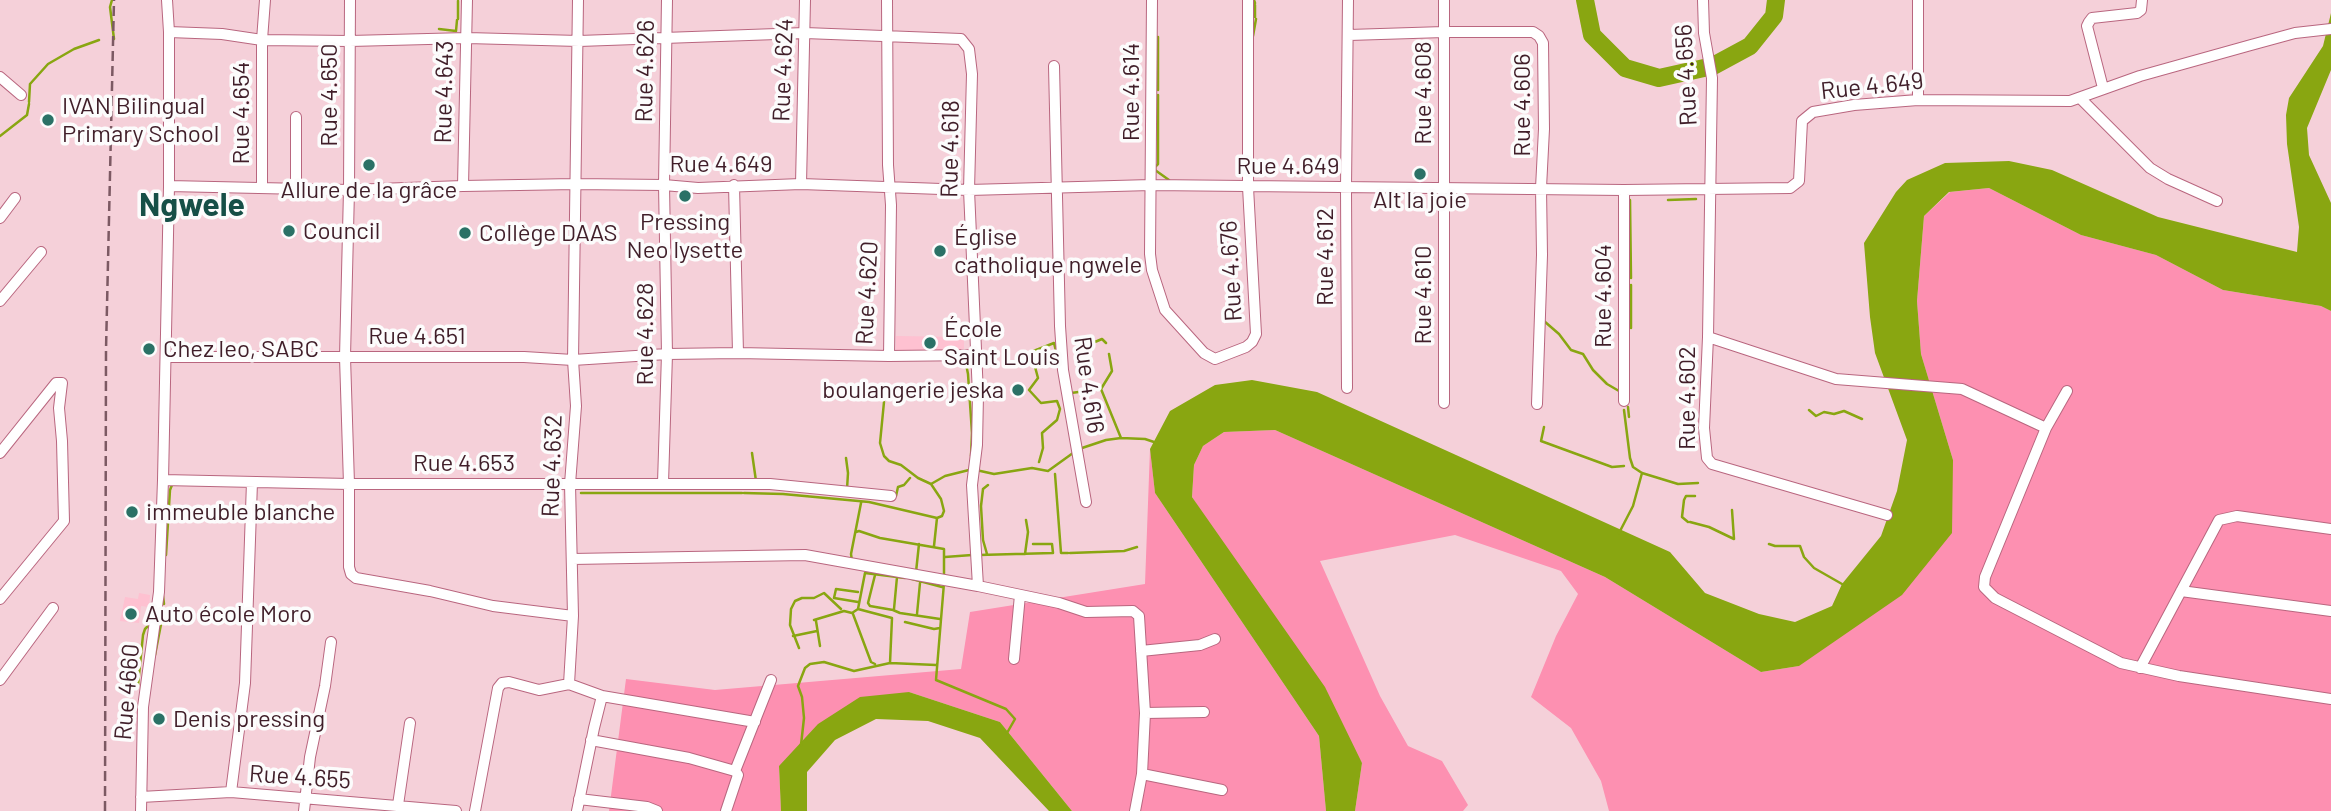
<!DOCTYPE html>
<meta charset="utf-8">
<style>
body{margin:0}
canvas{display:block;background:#f5d0d9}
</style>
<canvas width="2331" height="811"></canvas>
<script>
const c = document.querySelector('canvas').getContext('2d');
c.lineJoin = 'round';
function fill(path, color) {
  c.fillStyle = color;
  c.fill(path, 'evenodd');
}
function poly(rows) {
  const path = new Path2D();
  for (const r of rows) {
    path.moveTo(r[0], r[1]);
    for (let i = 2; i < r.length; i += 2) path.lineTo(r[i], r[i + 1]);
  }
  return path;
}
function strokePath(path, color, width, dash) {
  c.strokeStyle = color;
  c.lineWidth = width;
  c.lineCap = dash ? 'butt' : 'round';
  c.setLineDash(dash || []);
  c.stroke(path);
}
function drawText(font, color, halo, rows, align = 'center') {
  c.font = font + ' Barlow,sans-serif';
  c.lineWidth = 7;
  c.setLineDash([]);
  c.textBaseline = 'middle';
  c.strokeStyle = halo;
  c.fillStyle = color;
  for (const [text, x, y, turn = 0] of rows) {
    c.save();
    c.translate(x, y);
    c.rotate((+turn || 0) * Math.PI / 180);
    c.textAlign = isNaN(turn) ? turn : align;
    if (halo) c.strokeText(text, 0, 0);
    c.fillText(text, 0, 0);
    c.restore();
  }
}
fill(poly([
 [896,336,964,337,964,350,896,350],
 [139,593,150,595,149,607,141,606,139,623,120,621,125,597,138,599]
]), '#fec1d1');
fill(poly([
 [1989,188,2081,235,2156,255,2223,290,2321,306,2331,311,2331,811,1609,811,1601,781,1571,728,1531,697,1556,636,1578,594,1561,571,1455,535,1320,561,1380,696,1408,746,1442,761,1468,805,1463,811,1355,811,1362,763,1192,497,1194,465,1203,446,1224,432,1275,430,1605,577,1761,672,1799,666,1953,460,1921,354,1917,301,1924,216,1950,192],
 [1150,449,1155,493,1319,736,1326,811,1072,811,1000,722,909,692,779,766,781,811,609,811,626,679,715,690,961,669,970,612,1145,584]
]), '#fd90b1');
fill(poly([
 [2331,13,2331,70,2307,128,2309,155,2331,203,2331,311,2321,306,2223,290,2156,255,2081,235,1989,188,1949,192,1924,216,1917,301,1921,354,1953,460,1952,533,1902,595,1799,666,1761,672,1605,577,1275,430,1224,432,1203,446,1194,465,1192,497,1325,687,1362,763,1355,811,1326,811,1319,736,1155,493,1150,449,1170,411,1215,385,1252,380,1317,392,1670,552,1705,593,1759,614,1795,622,1832,606,1842,584,1881,536,1897,491,1907,440,1875,353,1870,317,1864,243,1896,192,1907,180,1945,163,2009,161,2052,170,2158,217,2297,252,2299,227,2287,144,2286,115,2289,98,2323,46],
 [909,692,1000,722,1072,811,1049,811,980,738,928,721,876,719,835,740,807,772,807,811,781,811,779,766,818,724,860,697]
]), '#89a611');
strokePath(poly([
 [112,0,110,7,114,39],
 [1254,0,1255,3],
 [1255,5,1255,17],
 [458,19,458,1],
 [439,29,456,31,457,20],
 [1253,36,1256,19],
 [1158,37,1158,90],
 [1158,95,1158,164,1155,167,1155,170,1169,180],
 [29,102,30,84,48,64,74,49,99,40],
 [0,136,27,115,29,104],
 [1630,200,1631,278],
 [1668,200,1696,199],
 [1544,321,1559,334,1571,350,1583,354,1593,370,1607,384,1619,391],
 [1631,328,1631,285],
 [1078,349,1102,339,1106,343],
 [963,359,966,364,968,374,972,433,971,456],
 [1101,389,1121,438],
 [1071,393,1101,389,1112,371,1109,354],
 [884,402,880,443,884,456,889,461,901,465,918,478,931,484,941,499,944,511,942,516,937,518,934,546],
 [1628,407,1629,417],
 [1624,410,1630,458,1633,467,1642,473,1678,484,1698,483],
 [1809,410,1816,416,1824,412,1834,414,1844,411,1862,419],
 [1544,427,1541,441,1612,467,1624,466],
 [1082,448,1106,440,1121,438,1145,439,1157,443],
 [752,453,756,481],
 [846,458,848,473,847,489],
 [1039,462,1043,448,1042,433,1057,420,1060,409,1057,401,1041,403,1029,390,1038,378,1031,352,1054,343,1057,355],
 [976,470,994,474,1032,468,1048,471,1073,453],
 [1055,474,1061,553,1068,553],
 [931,484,945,476,969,470],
 [581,493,728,493],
 [729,493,742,493],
 [744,493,783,494,869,502,937,518],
 [896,496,898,487,904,485,910,478],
 [1688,522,1682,517,1684,500,1686,496,1695,496],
 [1690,522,1709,527,1734,539,1732,510],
 [856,532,859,531,880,538,944,549,944,576],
 [1619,533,1633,506,1642,473],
 [1769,544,1775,546,1800,546,1804,557,1814,568,1842,584],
 [1099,552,1124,551,1137,547],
 [1070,553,1098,552],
 [987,554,983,540,981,506,983,489,988,485],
 [1025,554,1028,532,1026,520],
 [166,555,170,490,172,485],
 [979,555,1053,553,1052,544,1033,544],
 [945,557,972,555],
 [852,561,851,554,861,503],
 [916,572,919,544],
 [875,575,868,603,870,606,893,610,900,613,940,619],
 [912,579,942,587],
 [944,583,936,680,1006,709,1015,719,1007,733],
 [163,596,164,604],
 [858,602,834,598,836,589,858,592],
 [858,609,892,618,890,663],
 [894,609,897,577],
 [852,613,858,609,865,573,905,578],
 [853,614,871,662,875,664],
 [917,614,920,583],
 [814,620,844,611,852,613],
 [816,621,820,646],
 [905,622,934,629,940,628],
 [793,636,817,631],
 [799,648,790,625,791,609,795,601,802,598,814,598,824,593,841,609],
 [155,655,163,614],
 [138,685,143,635,145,629,151,623],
 [801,745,804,718,802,697,798,686,805,668,810,664,824,662,854,671,890,663,936,665]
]), '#89a611', 2.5);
strokePath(poly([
 [1585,0,1592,35,1625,68,1659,78,1713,66,1750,46,1774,16,1776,0]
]), '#89a611', 18);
const street = poly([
 [350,0,349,190,345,357,349,484,349,567,351,574,356,578,430,591,493,606,573,616,570,484,576,406,573,360,578,0],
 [1152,0,1150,254,1152,270,1165,310,1204,353,1215,359,1246,347,1252,342,1256,334,1248,187,1248,0],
 [1703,0,1704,33,1712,78,1708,337,1704,428,1707,458,1712,464,1887,515],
 [169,32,222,34,262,40,350,41,467,38,579,41,805,33,961,39,969,49,972,74,969,190,978,395,977,445,972,485,978,586],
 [1349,35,1444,32,1533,32,1539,36,1543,43,1544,129,1541,188,1542,255,1537,404],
 [1054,66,1060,326,1063,370,1086,502],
 [0,77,21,95],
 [2103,88,2087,26,2089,22,2092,18,2137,13,2141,10,2142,0],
 [2080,98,2150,168,2168,179,2217,201],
 [1918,100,1918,0],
 [801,184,805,0],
 [734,185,738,353,889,356,891,205,888,165,887,0],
 [169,186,349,190,463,186,575,184,664,185,698,188,801,184,969,190,1151,185,1624,190,1790,188,1799,181,1802,121,1813,112,1854,105,1918,100,2070,101,2140,76,2251,45,2295,33,2331,29],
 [463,186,467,0],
 [262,187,262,40,265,0],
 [296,188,296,117],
 [1624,190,1624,401],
 [0,218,15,198],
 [0,301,41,252],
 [1708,337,1836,379,1962,389,2046,428],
 [889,356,976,355],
 [166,357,524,357,573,360,667,354,738,353],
 [1347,388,1346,188,1348,0],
 [2067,391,2046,428,1985,577,1984,587,1995,598,2121,663,2179,676,2331,699],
 [1444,403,1444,0],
 [0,453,56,383,62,383,59,408,62,441,64,521,0,599],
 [163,480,349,484,770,484,891,496],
 [663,483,667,354,664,185,667,0],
 [572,559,805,555,978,586,1059,603,1086,612,1133,611,1139,616,1145,713,1142,774,1135,811],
 [2181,591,2331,611],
 [1141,651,1200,645,1215,639],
 [1014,659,1020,595],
 [2140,668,2219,520,2237,516,2331,529],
 [0,680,53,608],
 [569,684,602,696,755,722],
 [1145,713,1204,712],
 [591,740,689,758,735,771],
 [1142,774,1222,790],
 [231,792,245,683,252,482],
 [141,797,231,792,456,811],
 [579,799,647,807,657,811],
 [398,805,410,723],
 [141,811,143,707,159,592,163,480,169,186,169,32,167,0],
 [304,811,310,757,325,686,331,642],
 [475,811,498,688,502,683,509,682,539,690,569,684,573,616],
 [577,811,594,728,602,696],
 [726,811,738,775,735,771,771,680]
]);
strokePath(street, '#b9667f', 12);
strokePath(street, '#fff', 10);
strokePath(poly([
 [105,811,106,350,114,0]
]), '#7c5963', 2.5, [10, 5]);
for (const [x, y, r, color] of [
 [48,120,7,"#2b7166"],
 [369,165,7,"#2b7166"],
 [1420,174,7,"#2b7166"],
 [685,196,7,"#2b7166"],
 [289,231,7,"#2b7166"],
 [465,233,7,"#2b7166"],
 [940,251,7,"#2b7166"],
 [930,343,7,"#2b7166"],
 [149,349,7,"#2b7166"],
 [1018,390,7,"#2b7166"],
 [132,512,7,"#2b7166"],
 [131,614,7,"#2b7166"],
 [159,719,7,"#2b7166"]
]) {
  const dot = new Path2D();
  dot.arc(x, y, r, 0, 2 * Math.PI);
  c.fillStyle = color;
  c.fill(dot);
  strokePath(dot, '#fcfcfc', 2.5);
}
drawText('24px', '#401e29', '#fcfcfc', [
 ["Rue 4.624",783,70,-88],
 ["Rue 4.626",645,71,-89],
 ["Rue 4.656",1686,75,-93],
 ["Rue 4.649",1872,86,-6],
 ["Rue 4.643",444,92,-89],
 ["Rue 4.614",1131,92,-90],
 ["Rue 4.608",1423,93,-90],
 ["Rue 4.650",329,95,-90],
 ["Rue 4.606",1522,105,-90],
 ["Rue 4.654",241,113,-90],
 ["Rue 4.618",950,149,-89],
 ["Rue 4.649",721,164],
 ["Rue 4.649",1288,166],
 ["Rue 4.612",1325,257,-90],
 ["Rue 4.676",1231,271,-93],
 ["Rue 4.620",867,293,-87],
 ["Rue 4.610",1423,295,-90],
 ["Rue 4.604",1603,296,-90],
 ["Rue 4.628",645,334,-90],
 ["Rue 4.651",417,336],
 ["Rue 4.616",1089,385,82],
 ["Rue 4.602",1687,398,-90],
 ["Rue 4.653",464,463],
 ["Rue 4.632",552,466,-88],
 ["Rue 4660",127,692,-85],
 ["Rue 4.655",300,777,4]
]);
drawText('24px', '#401e29', '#fcfcfc', [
 ["IVAN Bilingual",62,106],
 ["Primary School",62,134],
 ["Allure de la grâce",369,190,"center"],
 ["Alt la joie",1420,200,"center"],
 ["Pressing",685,222,"center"],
 ["Neo lysette",685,250,"center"],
 ["Council",303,231],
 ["Collège DAAS",479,233],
 ["Église",954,237],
 ["catholique ngwele",954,265],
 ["École",944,329],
 ["Saint Louis",944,357],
 ["Chez leo, SABC",163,349],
 ["boulangerie jeska",1004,390,"right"],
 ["immeuble blanche",146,512],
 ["Auto école Moro",145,614],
 ["Denis pressing",173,719]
], 'left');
drawText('bold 32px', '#164f47', '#fcfcfc', [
 ["Ngwele",192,205]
]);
</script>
